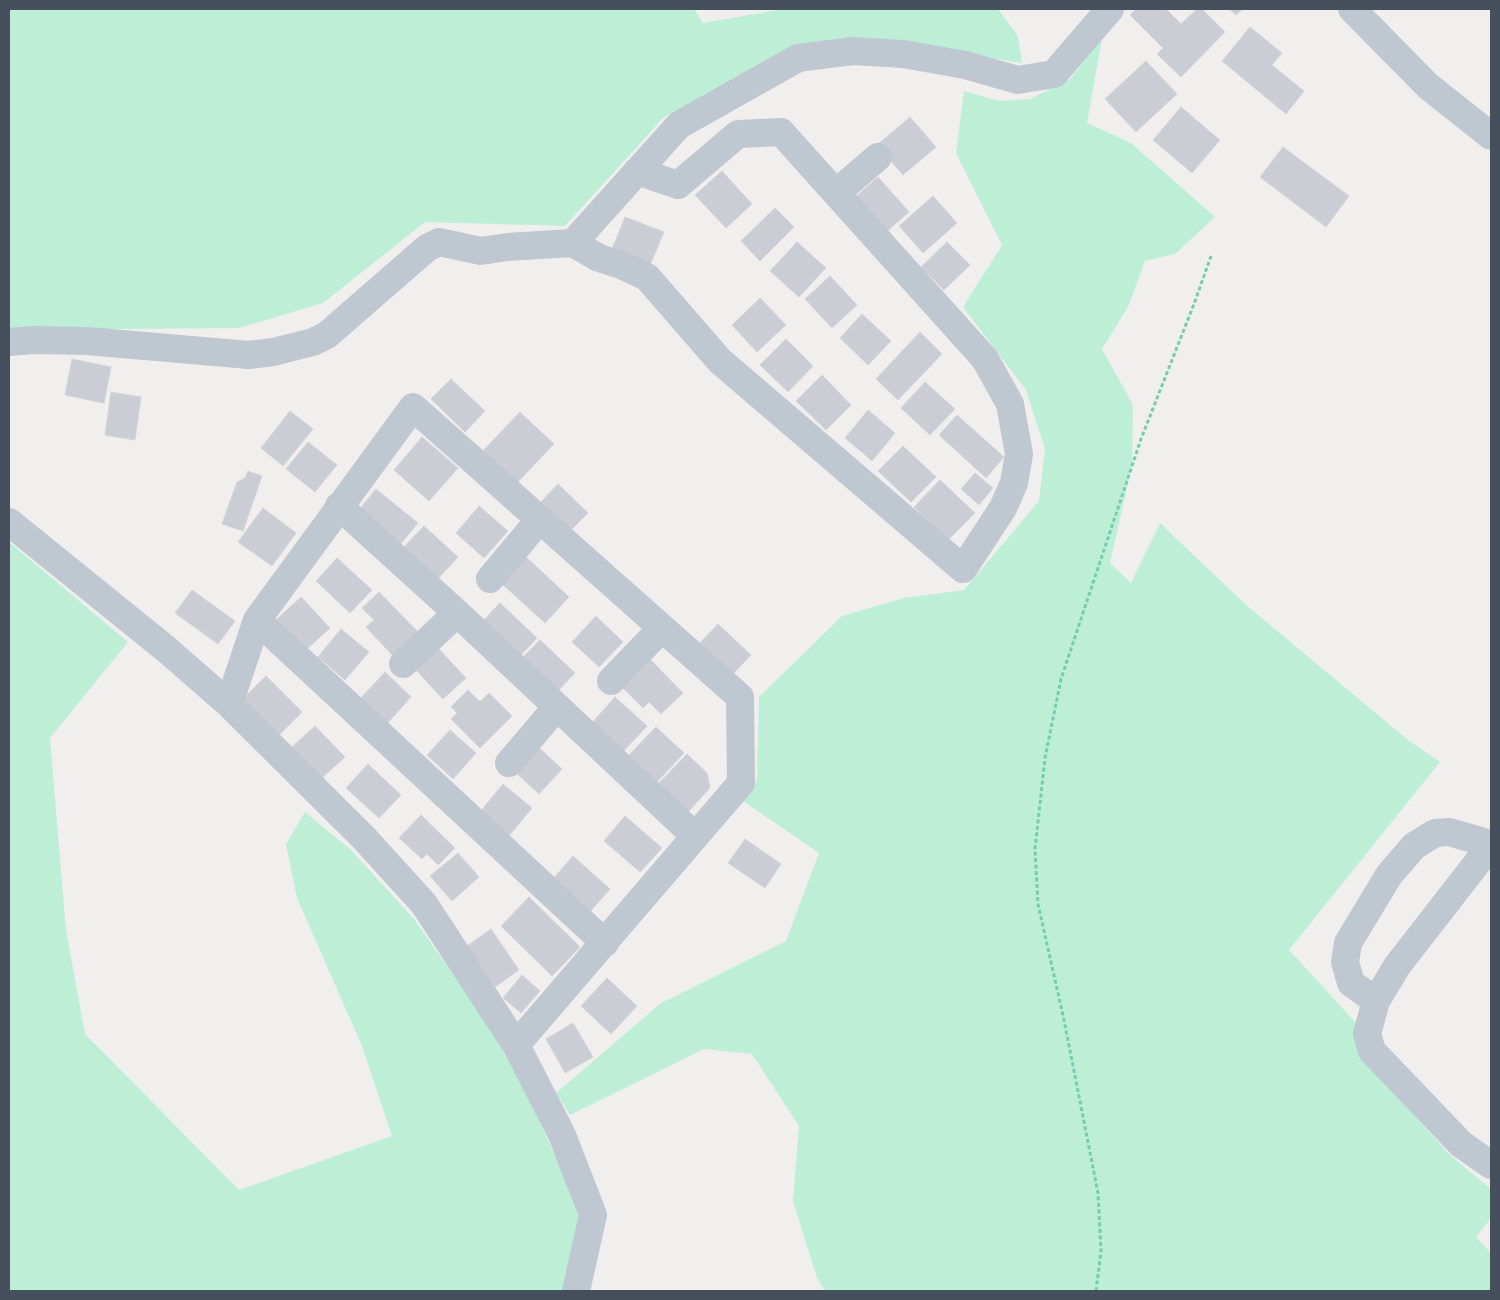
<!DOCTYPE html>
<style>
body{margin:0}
#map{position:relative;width:1500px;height:1300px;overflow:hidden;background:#f1efee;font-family:"Sofia Sans Condensed",sans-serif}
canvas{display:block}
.frame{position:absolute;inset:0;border:10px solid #464f5c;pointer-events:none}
</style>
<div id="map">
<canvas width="1500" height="1300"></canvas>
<div class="frame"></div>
</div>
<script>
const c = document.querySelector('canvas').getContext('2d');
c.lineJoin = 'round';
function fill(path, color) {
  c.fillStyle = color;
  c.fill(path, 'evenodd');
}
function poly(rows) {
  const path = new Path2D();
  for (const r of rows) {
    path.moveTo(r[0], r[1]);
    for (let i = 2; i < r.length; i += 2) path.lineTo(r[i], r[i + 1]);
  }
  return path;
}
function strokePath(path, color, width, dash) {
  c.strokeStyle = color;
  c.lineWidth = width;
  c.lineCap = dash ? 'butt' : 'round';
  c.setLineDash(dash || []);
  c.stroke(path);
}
fill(poly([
 [9,9,694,9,703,23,778,10,780,9,998,9,1018,36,1022,63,889,41,803,45,664,117,565,226,425,222,323,303,239,328,9,330],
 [1102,38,1087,123,1131,143,1215,217,1175,254,1145,261,1128,307,1102,349,1133,405,1132,465,1110,563,1131,583,1160,523,1245,604,1408,740,1440,762,1289,950,1358,1025,1359,1055,1451,1156,1491,1189,1491,1218,1476,1237,1491,1253,1491,1291,825,1291,817,1278,793,1201,799,1126,752,1054,704,1049,570,1115,556,1093,661,1003,786,941,819,853,740,799,757,780,759,697,842,616,904,598,964,590,1039,501,1045,449,1026,390,963,307,1002,245,956,153,964,91,999,101,1030,99,1070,79],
 [9,542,128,642,50,738,66,930,85,1034,239,1190,392,1136,362,1046,297,898,286,844,305,812,351,850,414,919,483,1017,524,1088,562,1171,579,1219,565,1291,9,1291]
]), '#bcefd6');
const building = poly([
 [1136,9,1166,9,1181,24,1197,9,1202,9,1225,32,1181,77,1157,54,1163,48,1130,15,1136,9],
 [1229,9,1243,9,1236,15,1229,9],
 [1250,27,1282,53,1272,65,1304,91,1286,114,1222,61,1250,27],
 [1146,61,1177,94,1136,132,1105,99,1146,61],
 [1181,107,1220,140,1192,173,1153,140,1181,107],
 [910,117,936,147,903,175,877,145,910,117],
 [1283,147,1349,196,1326,227,1260,177,1283,147],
 [722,171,752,204,726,228,695,195,722,171],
 [878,177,909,212,885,233,854,198,878,177],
 [933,196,957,223,923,253,899,226,933,196],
 [775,208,794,227,760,261,741,241,775,208],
 [625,217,664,232,650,265,612,249,625,217],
 [797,242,826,268,799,297,770,271,797,242],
 [947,242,970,265,944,290,921,267,947,242],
 [830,276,857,305,832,328,805,299,830,276],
 [760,298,786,325,757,352,732,325,760,298],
 [862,314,891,341,868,365,840,338,862,314],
 [920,332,942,354,898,400,876,379,920,332],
 [786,339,813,366,788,392,760,365,786,339],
 [72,359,111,367,104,403,65,395,72,359],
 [822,375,851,405,826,430,796,401,822,375],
 [451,379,485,411,465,432,431,399,451,379],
 [925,382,955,409,930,435,901,408,925,382],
 [111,392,141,397,135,440,105,435,111,392],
 [868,410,895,433,872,461,845,438,868,410],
 [290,411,313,429,283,466,261,448,290,411],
 [520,412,554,444,514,486,480,454,520,412],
 [957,415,1004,457,986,478,939,435,957,415],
 [422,437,458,468,429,501,394,470,422,437],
 [308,442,337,465,315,492,286,469,308,442],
 [903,446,936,477,911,502,878,471,903,446],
 [248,471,262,476,243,531,222,524,237,482,245,478,248,471],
 [975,473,993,488,979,505,961,489,975,473],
 [940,480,975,513,948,540,914,507,940,480],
 [558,484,588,513,568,533,539,504,558,484],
 [376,489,418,523,399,546,358,511,376,489],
 [479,506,508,531,484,558,456,533,479,506],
 [263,508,296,533,272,566,238,542,263,508],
 [424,526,458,557,434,583,400,551,424,526],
 [525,556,569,597,545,623,500,582,525,556],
 [337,558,372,590,350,613,316,581,337,558],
 [192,590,235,621,218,644,175,613,192,590],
 [379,592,418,632,393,656,366,627,374,620,362,608,379,592],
 [301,597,330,628,306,650,277,619,301,597],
 [500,603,537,638,517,659,480,624,500,603],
 [596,616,623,642,599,667,572,642,596,616],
 [718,624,751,655,731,676,698,645,718,624],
 [341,629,369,652,345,680,318,657,341,629],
 [540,640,575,673,554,695,519,661,540,640],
 [438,648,466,678,443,699,415,669,438,648],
 [648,657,683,693,661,714,649,702,643,708,620,685,648,657],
 [385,672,411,697,386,725,359,700,385,672],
 [266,676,302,712,279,735,243,699,266,676],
 [468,690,480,702,489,693,512,716,480,748,451,719,457,713,451,707,468,690],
 [615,697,647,726,621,754,590,725,615,697],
 [315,726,345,757,322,778,292,747,315,726],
 [656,727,684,753,656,783,627,757,656,727],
 [450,730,476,753,453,779,427,755,450,730],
 [534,743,562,769,539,794,511,768,534,743],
 [687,754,707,773,710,788,688,812,658,784,687,754],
 [368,764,401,795,379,818,346,788,368,764],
 [503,784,532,808,508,837,479,813,503,784],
 [421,815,455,848,438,865,427,854,422,859,399,838,421,815],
 [625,816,662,848,640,872,604,841,625,816],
 [745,839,781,864,765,888,728,863,745,839],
 [458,853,479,877,452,901,430,876,458,853],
 [573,856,610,889,589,913,552,880,573,856],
 [529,897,580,947,552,976,501,926,529,897],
 [491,929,519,970,495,987,467,946,491,929],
 [522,975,540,991,521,1013,503,998,522,975],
 [607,978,637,1006,611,1034,581,1006,607,978],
 [573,1023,593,1057,565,1073,546,1039,573,1023]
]);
fill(building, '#cacdd4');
strokePath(building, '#d2d4da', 1);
strokePath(poly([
 [1096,1291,1101,1251,1098,1193,1064,1020,1038,904,1035,849,1045,758,1061,679,1141,439,1194,304,1211,256]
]), '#74ceac', 3, [4, 2.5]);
strokePath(poly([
 [1352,9,1428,86,1491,136],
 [836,193,878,157],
 [573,243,599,258,621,265,647,277,720,361,963,569,1003,508,1014,483,1019,454,1010,404,985,359,781,132,738,134,678,185,637,171],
 [9,342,33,340,87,341,249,355,273,352,313,342,327,335,427,248,439,242,481,251,507,247,573,243,679,125,798,58,853,51,903,54,965,65,1018,80,1054,74,1110,9],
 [339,506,457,613,695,836],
 [9,522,166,649,229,704,364,838,424,904,516,1045,562,1135,593,1215,576,1291],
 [490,579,540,519],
 [257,620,605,943],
 [403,664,457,613],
 [611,681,662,628],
 [229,704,257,620,413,407,740,697,741,783,516,1045],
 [509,763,556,708],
 [1491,845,1397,966,1376,1001,1367,1034,1372,1051,1461,1144,1491,1165],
 [1376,1001,1351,983,1345,962,1348,943,1389,875,1414,846,1435,833,1449,832,1491,844]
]), '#bfc7d1', 28);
</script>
